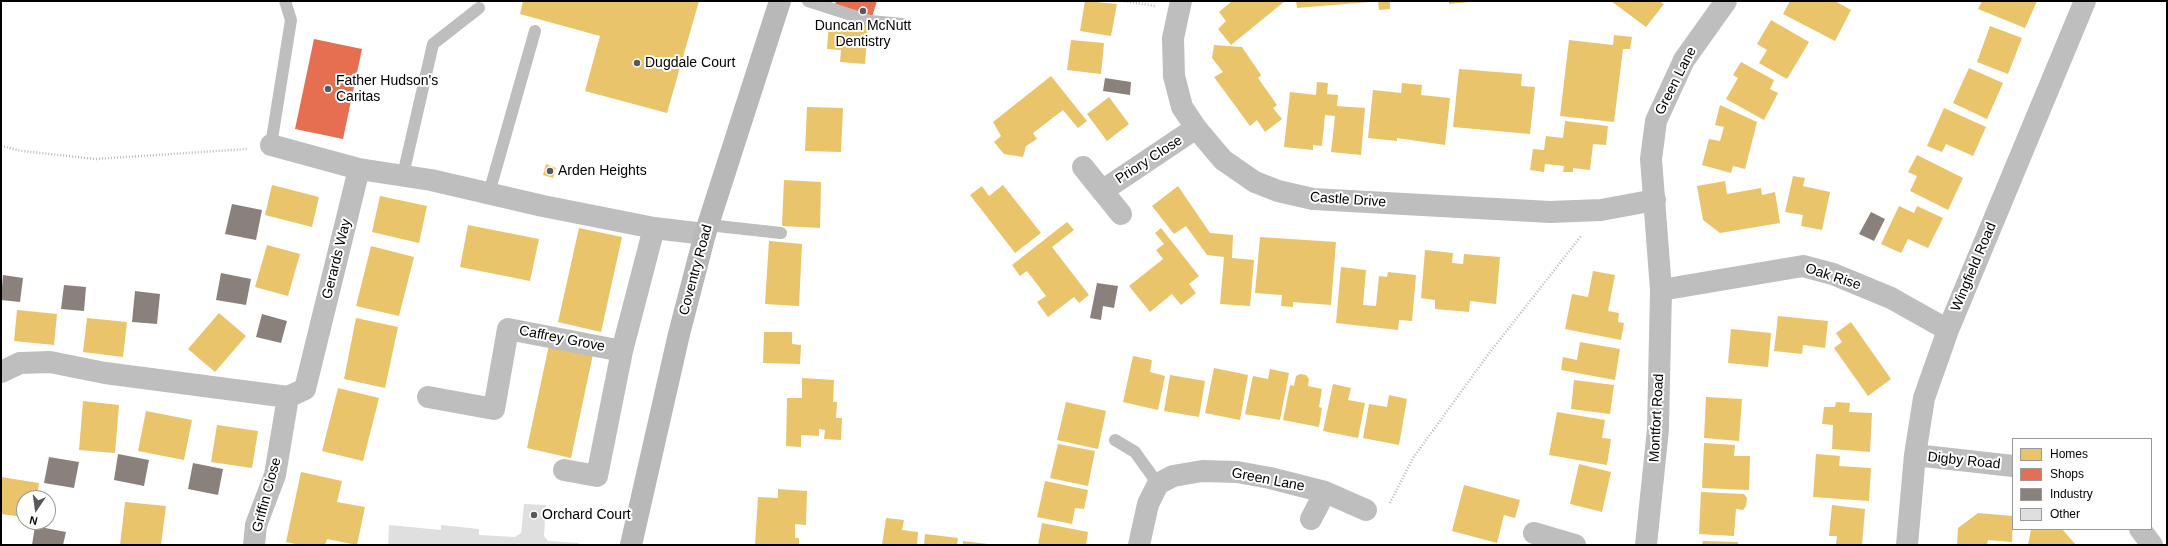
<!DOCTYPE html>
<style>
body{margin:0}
#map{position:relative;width:2168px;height:546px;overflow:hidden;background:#fff;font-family:Helvetica,sans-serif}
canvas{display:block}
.frame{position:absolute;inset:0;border:2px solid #000;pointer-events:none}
.legend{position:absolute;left:2012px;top:438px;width:140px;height:92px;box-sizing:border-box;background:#fff;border:1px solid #999;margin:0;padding:5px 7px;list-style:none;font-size:12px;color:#000}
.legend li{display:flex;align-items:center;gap:8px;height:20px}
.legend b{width:20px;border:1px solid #999}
.north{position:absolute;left:16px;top:490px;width:40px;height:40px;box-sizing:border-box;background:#fff;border:1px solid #999;border-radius:50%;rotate:193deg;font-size:11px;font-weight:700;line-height:16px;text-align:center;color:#000}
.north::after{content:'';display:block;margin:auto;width:14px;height:18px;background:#595959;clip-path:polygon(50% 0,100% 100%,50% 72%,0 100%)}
</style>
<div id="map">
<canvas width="2168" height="546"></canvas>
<div class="frame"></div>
<ul class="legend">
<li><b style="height:11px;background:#e9c46a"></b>Homes</li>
<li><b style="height:11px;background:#e76f51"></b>Shops</li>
<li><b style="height:11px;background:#8a817c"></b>Industry</li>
<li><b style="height:11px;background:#dfdfdf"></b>Other</li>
</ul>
<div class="north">N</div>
</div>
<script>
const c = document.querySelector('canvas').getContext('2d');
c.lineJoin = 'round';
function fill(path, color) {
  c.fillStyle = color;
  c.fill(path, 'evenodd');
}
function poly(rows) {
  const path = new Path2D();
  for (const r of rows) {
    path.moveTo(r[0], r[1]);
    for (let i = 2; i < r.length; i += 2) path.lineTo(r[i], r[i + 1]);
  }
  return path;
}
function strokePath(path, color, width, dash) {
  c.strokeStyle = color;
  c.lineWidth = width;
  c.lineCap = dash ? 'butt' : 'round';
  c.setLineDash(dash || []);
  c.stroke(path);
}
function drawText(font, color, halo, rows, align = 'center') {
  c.font = font + ' Helvetica,sans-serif';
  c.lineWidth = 4;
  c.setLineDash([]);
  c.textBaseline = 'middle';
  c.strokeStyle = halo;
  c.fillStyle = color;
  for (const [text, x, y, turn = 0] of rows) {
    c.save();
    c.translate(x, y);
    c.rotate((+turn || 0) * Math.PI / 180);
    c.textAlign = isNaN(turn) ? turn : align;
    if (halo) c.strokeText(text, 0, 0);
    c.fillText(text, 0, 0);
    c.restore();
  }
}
fill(poly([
 [523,1,699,1,667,113,585,91,600,36,520,14],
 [1085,1,1117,4,1111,36,1080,31],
 [1232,1,1285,1,1231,45,1218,29,1226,21,1219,12],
 [1296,1,1370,1,1370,2,1297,8],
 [1378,1,1390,1,1390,9,1379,10],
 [1449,1,1468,1,1469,2,1449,4],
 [1611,1,1659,1,1664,4,1646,27],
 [1790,1,1835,1,1851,10,1835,41,1783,14],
 [1982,1,2037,1,2025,28,1978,9],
 [1771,20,1809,42,1787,79,1759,63,1767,50,1757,44],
 [829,22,868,25,865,64,840,62,841,50,827,49],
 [1990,26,2022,38,2008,74,1977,62],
 [1614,35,1632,37,1630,49,1623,49,1614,122,1560,116,1569,40,1613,45],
 [1071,40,1104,43,1101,74,1067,70],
 [1214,45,1242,47,1261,75,1258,78,1277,105,1273,108,1282,119,1265,132,1257,120,1250,126,1214,77,1223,72,1212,58],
 [1741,62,1774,80,1770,89,1778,93,1764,120,1726,99,1738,78,1733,75],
 [1969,68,2003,83,1987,119,1953,103],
 [1459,69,1522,74,1521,86,1535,87,1530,134,1453,127],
 [1051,76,1087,121,1078,128,1063,110,1033,133,1037,139,1026,146,1023,157,1004,154,994,142,1001,136,993,122],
 [1317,82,1328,83,1327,94,1338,95,1337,106,1365,108,1361,155,1331,152,1335,116,1325,115,1322,146,1313,145,1313,150,1284,147,1290,92,1316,95],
 [1402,83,1422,85,1421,95,1450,98,1445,145,1397,138,1397,141,1368,138,1373,90,1401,93],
 [1109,97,1129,124,1107,141,1087,114],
 [1720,105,1757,122,1745,169,1733,166,1731,173,1702,165,1709,139,1720,141,1724,127,1715,125],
 [807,107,843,108,841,152,805,151],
 [1944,108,1986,127,1973,156,1946,144,1942,152,1927,146],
 [1565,121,1608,126,1606,145,1593,144,1590,170,1573,168,1573,172,1563,172,1564,166,1545,164,1544,172,1530,170,1533,149,1544,150,1546,136,1563,138],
 [1917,155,1963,178,1948,210,1910,191,1917,176,1908,172],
 [546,164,556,168,553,178,543,175],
 [1793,176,1805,178,1803,186,1830,192,1822,230,1801,226,1803,215,1785,212],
 [784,180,821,182,820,228,782,226],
 [1725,181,1727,194,1761,188,1762,195,1775,192,1780,223,1720,233,1703,220,1697,186],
 [272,185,319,197,312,227,265,215],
 [1003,185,1041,233,1015,253,970,195,982,186,989,196],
 [1178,186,1210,233,1233,235,1232,258,1254,260,1250,306,1220,304,1224,257,1207,255,1186,226,1174,234,1152,206],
 [380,196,427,206,419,243,372,232],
 [1899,206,1914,213,1917,206,1943,218,1928,248,1908,239,1901,253,1881,244],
 [1067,222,1074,230,1052,247,1089,295,1079,303,1074,297,1048,317,1037,302,1046,296,1027,271,1020,276,1012,265],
 [468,225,539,239,530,281,460,267],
 [579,228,622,237,601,332,558,322],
 [1161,228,1199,276,1189,284,1196,293,1181,305,1172,294,1150,312,1129,286,1163,259,1156,250,1164,244,1155,233],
 [1260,237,1336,242,1331,305,1293,302,1293,307,1281,306,1282,295,1255,293],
 [769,241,802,244,799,306,765,304],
 [267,245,300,254,288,296,255,287],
 [371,246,414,257,399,316,356,306],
 [1425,250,1453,253,1452,263,1463,264,1464,254,1500,257,1496,304,1470,301,1469,312,1435,309,1435,300,1421,298],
 [1341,267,1366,270,1363,305,1376,306,1379,276,1387,277,1388,272,1416,275,1412,321,1399,320,1398,330,1336,323],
 [1593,271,1615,275,1608,311,1619,313,1618,322,1624,323,1621,340,1565,329,1572,294,1588,297],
 [17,310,57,314,54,345,14,341],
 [219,313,246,336,215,372,188,349],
 [1778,316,1828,321,1825,348,1803,345,1802,354,1774,351],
 [87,318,127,322,123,357,83,352],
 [356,318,398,327,385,388,344,379],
 [1851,322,1891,379,1868,396,1834,348,1842,342,1836,333],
 [1731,329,1771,333,1768,367,1728,363],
 [764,332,792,332,792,344,801,345,800,364,763,363],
 [1580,342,1620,349,1615,380,1561,370,1563,357,1577,360],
 [549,345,593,354,571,458,527,448],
 [1133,356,1152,360,1150,372,1165,376,1158,410,1123,402],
 [1214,368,1248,375,1240,420,1205,413],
 [1270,369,1289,373,1280,420,1245,414,1253,376,1268,379],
 [1300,374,1306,375,1309,379,1308,386,1322,389,1319,407,1322,408,1319,427,1283,420,1290,385,1294,386,1296,376],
 [1170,375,1205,381,1199,417,1164,411],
 [802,378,834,380,833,402,837,402,836,418,842,418,841,440,824,439,825,430,819,429,819,436,801,435,801,447,786,446,787,398,802,398],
 [1574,380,1614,385,1610,414,1571,409],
 [1333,384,1351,388,1348,400,1365,403,1358,438,1323,431],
 [338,388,379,398,363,461,322,451],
 [1389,395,1407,399,1399,445,1363,438,1369,404,1387,407],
 [1706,397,1742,399,1739,441,1704,438],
 [83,401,119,405,115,453,79,450],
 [1066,402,1106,411,1098,449,1057,440],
 [1836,402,1850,403,1849,412,1872,413,1870,452,1832,449,1833,425,1822,424,1824,407,1835,407],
 [146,411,192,420,184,460,138,451],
 [1557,412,1605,420,1602,438,1611,439,1607,465,1549,455],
 [217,425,258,431,252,468,211,462],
 [1704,443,1735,445,1734,456,1750,456,1749,490,1702,488],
 [1058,444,1095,451,1088,486,1050,478],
 [1816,454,1840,456,1839,466,1871,468,1869,501,1813,497],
 [1579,464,1611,472,1602,512,1570,504],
 [301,472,342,481,337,502,365,507,357,545,327,539,325,545,300,545,286,542],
 [1,477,39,483,37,498,24,498,24,517,1,514],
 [1045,481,1088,490,1084,509,1075,508,1072,524,1037,517],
 [1464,485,1520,500,1515,518,1504,515,1497,543,1452,531],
 [778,489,807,491,806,525,795,524,795,538,799,538,799,545,755,545,758,497,778,498],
 [1701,492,1744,494,1747,498,1746,506,1743,510,1736,509,1734,536,1699,534],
 [125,502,166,506,161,545,120,545],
 [1832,505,1865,509,1862,545,1836,545,1837,536,1829,536],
 [1978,513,2013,516,2012,542,1988,540,1987,545,1957,545,1958,528],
 [886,518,904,520,902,530,918,532,917,545,882,545],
 [1042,523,1088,532,1086,545,1038,545],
 [2031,529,2062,529,2076,545,2028,545],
 [925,534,958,538,957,545,924,545],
 [963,541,988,544,988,545,963,545],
 [1703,541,1738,542,1738,545,1702,545]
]), '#e9c46a');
fill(poly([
 [836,1,877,1,872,17,835,5],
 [314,39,362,49,343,139,295,129]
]), '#e76f51');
fill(poly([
 [1105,78,1131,82,1130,95,1103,91],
 [232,204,262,210,256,240,225,234],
 [1871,212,1885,219,1874,241,1859,234],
 [221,273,251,279,246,305,216,300],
 [3,275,23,278,20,302,1,300],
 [1097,283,1118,286,1114,308,1103,306,1101,320,1090,318],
 [64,285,86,287,84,311,61,309],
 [135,291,160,294,157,324,132,322],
 [262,314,287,321,281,343,256,337],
 [118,454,149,460,144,486,114,480],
 [49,457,79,462,74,488,44,483],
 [193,463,223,469,218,495,188,489],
 [35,526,66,532,63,545,32,545]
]), '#8a817c');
fill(poly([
 [524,504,546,505,544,536,548,541,579,543,578,545,388,545,389,525,441,530,441,525,479,529,479,535,515,537,521,533]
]), '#dfdfdf');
strokePath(poly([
 [1124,1,1155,6],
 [1,146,22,151,96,159,247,149],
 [1390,503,1413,458,1487,356,1581,236]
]), '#b9b9b9', 2.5, [1, 2]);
strokePath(poly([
 [808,1,870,21,903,24],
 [271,145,291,20,285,1],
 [403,175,433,44,479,8],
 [489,193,535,31],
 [708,225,781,233],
 [1115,440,1135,452,1158,484]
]), '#bebebe', 12);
strokePath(poly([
 [1181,1,1173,38,1174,76,1182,107,1196,128,1223,160,1255,182,1278,191,1313,199,1550,212,1601,210,1655,200],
 [271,145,359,169],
 [1083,167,1121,214],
 [1102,191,1196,128],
 [1661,290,1803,266,1833,274,1891,298,1948,330],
 [1,372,20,363,50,362,105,373,288,397,305,389,359,169,431,180,543,206,654,228,705,234],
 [428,397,494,409,508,329,622,351],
 [1915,455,2013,466],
 [564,470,597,476,622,351,654,228],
 [1311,519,1325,492],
 [2140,529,2152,545],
 [1534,533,1575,545],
 [254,545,256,525,275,475,288,397],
 [1139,545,1148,504,1158,484,1173,476,1202,471,1237,472,1270,478,1325,492,1366,510],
 [1646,545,1658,429,1661,290,1651,159,1656,121,1684,60,1726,1],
 [1907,545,1915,455,1924,398,1948,330,2085,1]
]), '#bebebe', 22);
strokePath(poly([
 [631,545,679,334,705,234,780,1]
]), '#b8b8b8', 22);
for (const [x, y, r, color] of [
 [863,11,4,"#595959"],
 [637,63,4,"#595959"],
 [328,89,4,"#595959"],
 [550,171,4,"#595959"],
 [534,515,4,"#595959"]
]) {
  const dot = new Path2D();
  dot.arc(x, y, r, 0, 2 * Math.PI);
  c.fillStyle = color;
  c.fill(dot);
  strokePath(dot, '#fff', 1.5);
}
drawText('14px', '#000', '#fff', [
 ["Duncan McNutt",863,26,"center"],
 ["Dentistry",863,42,"center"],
 ["Dugdale Court",645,63],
 ["Father Hudson's",336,81],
 ["Caritas",336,97],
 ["Arden Heights",558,171],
 ["Orchard Court",542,515]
], 'left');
drawText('14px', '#000', '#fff', [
 ["Green Lane",1676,81,-63],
 ["Priory Close",1149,160,-33],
 ["Castle Drive",1348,200,4],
 ["Gerards Way",337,259,-76],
 ["Wingfield Road",1974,267,-67],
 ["Coventry Road",696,270,-75],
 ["Oak Rise",1833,277,18],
 ["Caffrey Grove",562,339,11],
 ["Montfort Road",1657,418,-87],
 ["Digby Road",1964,461,6],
 ["Green Lane",1268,480,11],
 ["Griffin Close",267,495,-75]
]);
</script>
